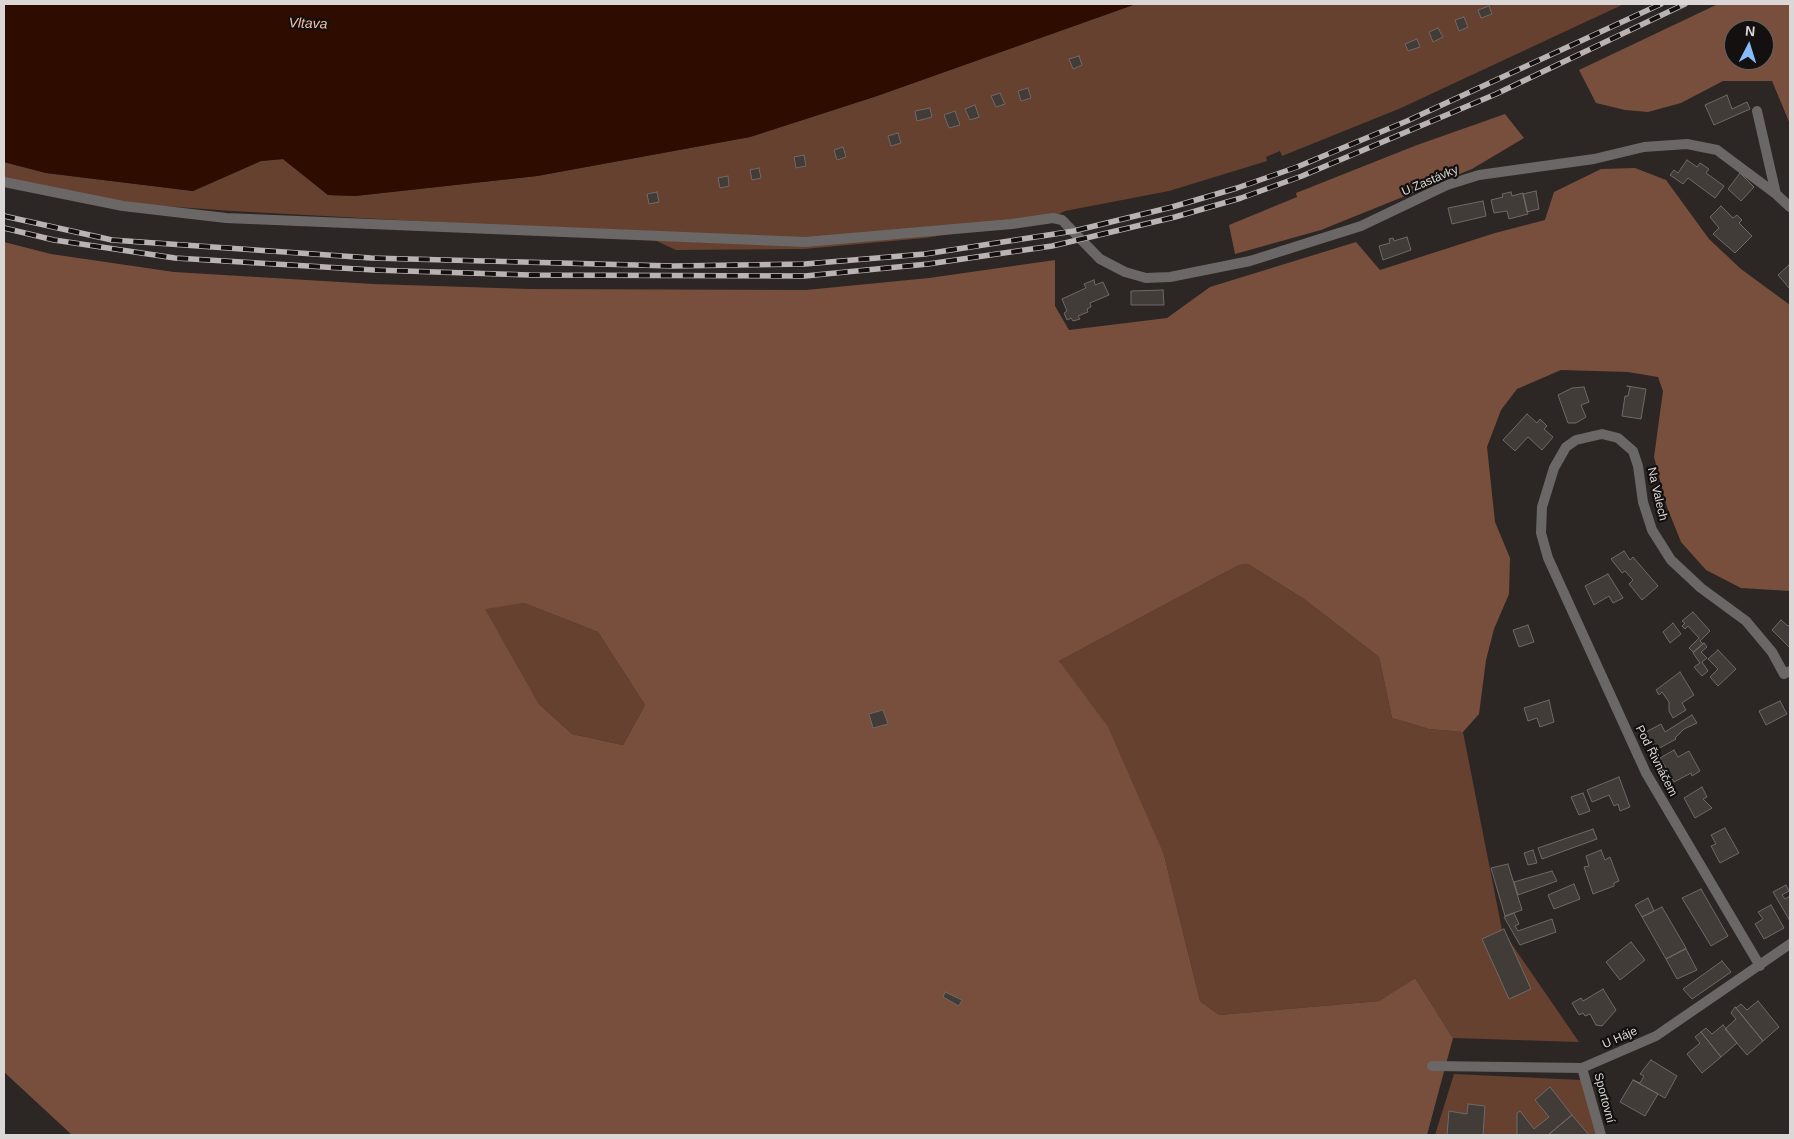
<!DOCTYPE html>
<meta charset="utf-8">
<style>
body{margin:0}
#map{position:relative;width:1794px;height:1139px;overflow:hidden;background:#2c2624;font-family:Helvetica,sans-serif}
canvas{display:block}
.frame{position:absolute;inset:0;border:5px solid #dbd7d6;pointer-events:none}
.north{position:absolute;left:1724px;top:20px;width:50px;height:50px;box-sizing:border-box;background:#13100f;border:1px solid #63605f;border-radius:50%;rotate:5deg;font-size:14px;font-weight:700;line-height:20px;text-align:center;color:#dbd7d6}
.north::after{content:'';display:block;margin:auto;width:18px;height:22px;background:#87bbfb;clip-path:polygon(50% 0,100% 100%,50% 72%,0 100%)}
</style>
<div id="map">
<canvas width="1794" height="1139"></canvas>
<div class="frame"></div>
<div class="north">N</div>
</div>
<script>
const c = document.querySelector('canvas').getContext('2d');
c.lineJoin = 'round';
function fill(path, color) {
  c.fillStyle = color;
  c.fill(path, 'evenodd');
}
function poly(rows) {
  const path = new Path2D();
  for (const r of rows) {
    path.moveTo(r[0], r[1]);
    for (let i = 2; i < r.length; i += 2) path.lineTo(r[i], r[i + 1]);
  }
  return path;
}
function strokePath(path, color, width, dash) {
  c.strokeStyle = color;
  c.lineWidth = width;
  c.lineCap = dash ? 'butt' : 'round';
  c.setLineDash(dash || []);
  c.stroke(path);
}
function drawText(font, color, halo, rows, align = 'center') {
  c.font = font + ' Helvetica,sans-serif';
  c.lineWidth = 4.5;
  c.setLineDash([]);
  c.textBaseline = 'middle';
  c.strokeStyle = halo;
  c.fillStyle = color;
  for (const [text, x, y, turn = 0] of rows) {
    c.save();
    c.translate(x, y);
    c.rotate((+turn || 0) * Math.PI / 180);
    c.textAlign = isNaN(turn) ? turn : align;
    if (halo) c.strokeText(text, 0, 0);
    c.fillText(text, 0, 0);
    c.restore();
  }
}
fill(poly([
 [1136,4,1624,4,1401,108,1282,156,1280,151,1266,157,1267,161,1169,191,1065,211,1047,220,925,238,804,249,676,250,639,233,232,211,123,203,4,180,4,162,46,173,193,191,261,161,283,159,328,195,355,196,537,176,750,137,877,96],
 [1248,564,1304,599,1379,657,1392,718,1429,729,1463,732,1502,930,1579,1042,1453,1038,1415,978,1379,1001,1219,1015,1200,1001,1164,855,1059,661,1239,565],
 [524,603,598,632,645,705,623,745,572,734,539,704,484,608],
 [1454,1074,1581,1080,1599,1135,1435,1135]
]), '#674130');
fill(poly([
 [1718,4,1790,4,1790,124,1772,81,1723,81,1681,103,1648,112,1625,110,1596,103,1579,70],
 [1734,30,1764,30,1764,60,1734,60],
 [1505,114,1524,138,1472,169,1321,230,1235,254,1229,225,1297,197,1296,193,1417,145],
 [1635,168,1666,180,1709,239,1741,269,1790,305,1790,591,1741,588,1706,570,1681,542,1667,507,1654,457,1663,391,1658,377,1628,372,1561,370,1517,389,1501,410,1487,447,1495,522,1510,558,1509,594,1494,629,1486,660,1479,714,1463,732,1429,729,1392,718,1379,657,1304,599,1248,564,1239,565,1059,661,1108,727,1164,855,1200,1001,1219,1015,1379,1001,1415,978,1453,1038,1427,1135,72,1135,4,1072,4,242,51,254,174,272,373,284,529,289,806,290,929,278,1055,260,1055,306,1069,330,1167,318,1210,287,1356,242,1380,270,1495,233,1545,220,1554,192,1601,169],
 [524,603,598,632,645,705,623,745,572,734,539,704,485,609]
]), '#784f3d');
fill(poly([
 [4,4,1136,4,877,96,750,137,537,176,355,196,328,195,283,159,261,161,193,191,46,173,4,162]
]), '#2e0c00');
const building = poly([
 [1489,6,1492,14,1481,18,1478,10,1489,6],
 [1464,17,1468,27,1459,31,1455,20,1464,17],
 [1438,28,1443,37,1433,42,1429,32,1438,28],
 [1417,39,1420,47,1408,51,1405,44,1417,39],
 [1079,56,1082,65,1073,69,1069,59,1079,56],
 [1028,88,1031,98,1021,101,1018,91,1028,88],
 [1000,93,1005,104,996,107,991,96,1000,93],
 [1727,95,1732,109,1747,102,1750,109,1714,125,1705,105,1727,95],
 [975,105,979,117,970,120,965,109,975,105],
 [930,108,932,117,917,121,915,111,930,108],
 [955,111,960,125,949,128,944,115,955,111],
 [898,133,901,143,891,146,888,136,898,133],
 [843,147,846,157,837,160,834,150,843,147],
 [804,155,806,166,796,168,794,157,804,155],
 [1687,160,1697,167,1700,163,1709,169,1706,173,1724,186,1715,198,1688,178,1683,184,1670,175,1674,170,1678,173,1687,160],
 [759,168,761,178,752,180,750,170,759,168],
 [1740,173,1754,187,1741,201,1728,189,1740,173],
 [728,176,729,186,720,188,718,178,728,176],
 [1536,191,1539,209,1527,212,1523,194,1536,191],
 [657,192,659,202,649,204,647,194,657,192],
 [1511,192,1512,196,1523,193,1528,214,1509,219,1507,211,1494,213,1491,200,1503,197,1502,194,1511,192],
 [1483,201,1486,216,1452,224,1448,208,1483,201],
 [1721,206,1733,218,1737,215,1742,220,1739,223,1752,236,1735,253,1713,234,1719,228,1710,217,1721,206],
 [1407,237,1411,250,1383,260,1379,246,1390,243,1389,239,1393,238,1394,241,1407,237],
 [1789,265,1790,266,1790,289,1778,275,1789,265],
 [1094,280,1095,285,1103,282,1109,295,1090,303,1091,307,1087,309,1088,312,1078,316,1080,319,1073,321,1071,318,1067,320,1064,313,1067,311,1062,299,1086,288,1084,284,1094,280],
 [1163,290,1164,305,1131,305,1131,291,1163,290],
 [1627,386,1646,389,1641,419,1622,416,1625,396,1628,396,1630,387,1627,386],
 [1584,387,1589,402,1581,405,1586,417,1576,423,1568,423,1558,395,1572,388,1584,387],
 [1527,414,1537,423,1540,419,1547,426,1544,429,1553,437,1542,450,1528,437,1515,451,1503,440,1527,414],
 [1624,551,1630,560,1633,557,1658,586,1642,600,1629,584,1633,580,1625,571,1622,573,1611,559,1624,551],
 [1608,574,1623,598,1613,603,1609,596,1594,605,1585,586,1608,574],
 [1693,612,1710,631,1700,641,1703,644,1693,652,1689,648,1699,638,1688,626,1685,629,1682,626,1685,623,1682,621,1693,612],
 [1781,620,1788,626,1790,624,1790,648,1772,630,1781,620],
 [1673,623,1681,634,1670,643,1663,632,1673,623],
 [1528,625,1534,642,1519,647,1513,630,1528,625],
 [1704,643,1707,647,1701,652,1707,658,1702,662,1708,671,1702,676,1694,667,1700,663,1693,653,1704,643],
 [1718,650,1736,669,1718,686,1710,677,1718,669,1708,659,1718,650],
 [1680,672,1694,695,1682,703,1686,710,1673,718,1669,711,1669,702,1662,692,1659,695,1656,690,1680,672],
 [1549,700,1554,722,1540,727,1537,718,1528,721,1524,708,1549,700],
 [1780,701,1787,714,1766,725,1759,711,1780,701],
 [883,710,888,724,873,728,869,714,883,710],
 [1692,715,1697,723,1684,729,1675,738,1676,739,1656,750,1646,732,1661,724,1665,732,1692,715],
 [1674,750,1678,757,1689,751,1700,771,1692,776,1691,773,1674,782,1660,758,1674,750],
 [1619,777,1630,807,1620,811,1618,804,1614,806,1609,795,1592,802,1587,790,1619,777],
 [1702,787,1707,797,1703,799,1712,808,1695,818,1684,798,1702,787],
 [1583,793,1590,811,1579,815,1571,797,1583,793],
 [1725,828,1739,853,1720,863,1711,846,1716,844,1711,835,1725,828],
 [1593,829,1597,839,1542,859,1538,848,1593,829],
 [1533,850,1537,863,1528,865,1524,853,1533,850],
 [1601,850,1605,860,1610,857,1619,881,1614,883,1614,886,1593,894,1584,867,1589,866,1586,856,1601,850],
 [1508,864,1522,910,1505,916,1491,868,1508,864],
 [1552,871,1557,881,1518,895,1514,882,1552,871],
 [1574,884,1580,899,1554,909,1548,895,1574,884],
 [1786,885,1789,891,1782,895,1785,899,1790,896,1790,921,1773,892,1786,885],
 [1701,889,1728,936,1711,946,1682,898,1701,889],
 [1648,898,1654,911,1642,917,1635,905,1648,898],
 [1771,905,1784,928,1764,939,1755,924,1763,919,1758,912,1771,905],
 [1662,907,1686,948,1666,959,1642,917,1662,907],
 [1514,913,1519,924,1515,926,1518,931,1552,919,1556,932,1520,945,1504,917,1514,913],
 [1504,929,1531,989,1509,999,1482,939,1504,929],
 [1631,942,1645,960,1620,980,1606,962,1631,942],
 [1686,949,1697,970,1677,979,1666,959,1686,949],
 [1722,961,1731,972,1692,999,1683,989,1722,961],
 [1603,989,1616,1010,1602,1026,1596,1025,1590,1014,1585,1016,1583,1013,1579,1015,1572,1003,1581,998,1583,1001,1603,989],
 [945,992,962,1000,959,1006,943,997,945,992],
 [1758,1001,1779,1027,1763,1041,1736,1008,1741,1004,1747,1010,1758,1001],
 [1735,1007,1763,1041,1747,1055,1725,1029,1736,1019,1731,1013,1735,1007],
 [1723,1025,1737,1043,1721,1057,1701,1032,1706,1028,1712,1034,1723,1025],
 [1701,1032,1721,1057,1702,1073,1687,1054,1700,1043,1695,1037,1701,1032],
 [1651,1060,1677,1076,1665,1098,1633,1080,1640,1083,1644,1076,1640,1074,1651,1060],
 [1633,1080,1658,1094,1645,1116,1620,1102,1633,1080],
 [1550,1087,1572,1115,1548,1135,1517,1135,1517,1113,1520,1111,1534,1129,1549,1117,1535,1100,1550,1087],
 [1468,1104,1485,1106,1483,1135,1447,1135,1449,1111,1467,1114,1468,1104],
 [1572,1115,1589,1135,1548,1135,1572,1115]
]);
fill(building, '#423c39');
strokePath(building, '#706966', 1);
strokePath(poly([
 [1757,111,1776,194],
 [4,182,123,206,226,218,805,242,1012,224,1053,218,1062,220,1100,259,1125,272,1146,278,1170,277,1250,261,1361,226,1447,185,1479,175,1594,159,1644,147,1687,144,1717,150,1776,194,1790,207],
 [1760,966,1646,773,1548,558,1541,533,1542,507,1554,468,1566,447,1576,440,1602,434,1618,438,1633,451,1638,466,1643,502,1652,530,1671,560,1701,588,1746,621,1772,652,1784,674,1790,671],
 [1432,1066,1582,1068,1656,1036,1790,944],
 [1582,1068,1601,1135]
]), '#6b6766', 10);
const rail = poly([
 [4,216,112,240,371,258,673,266,805,264,925,254,1074,231,1172,207,1237,188,1297,167,1407,121,1661,4],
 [4,228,54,240,175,258,374,270,530,275,805,276,928,264,1052,246,1175,217,1241,198,1302,176,1496,94,1685,4]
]);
strokePath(rail, '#b9b4b3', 5.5);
strokePath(rail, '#13100f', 4, [11]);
drawText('12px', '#dbd7d6', '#13100f', [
 ["U Zastávky",1430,181,-23],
 ["Na Valech",1657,494,77],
 ["Pod Řivnáčem",1656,761,63],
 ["U Háje",1620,1038,-24],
 ["Sportovní",1604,1098,75]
]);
drawText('italic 14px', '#f7bea6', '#13100f', [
 ["Vltava",308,24,2]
]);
</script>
